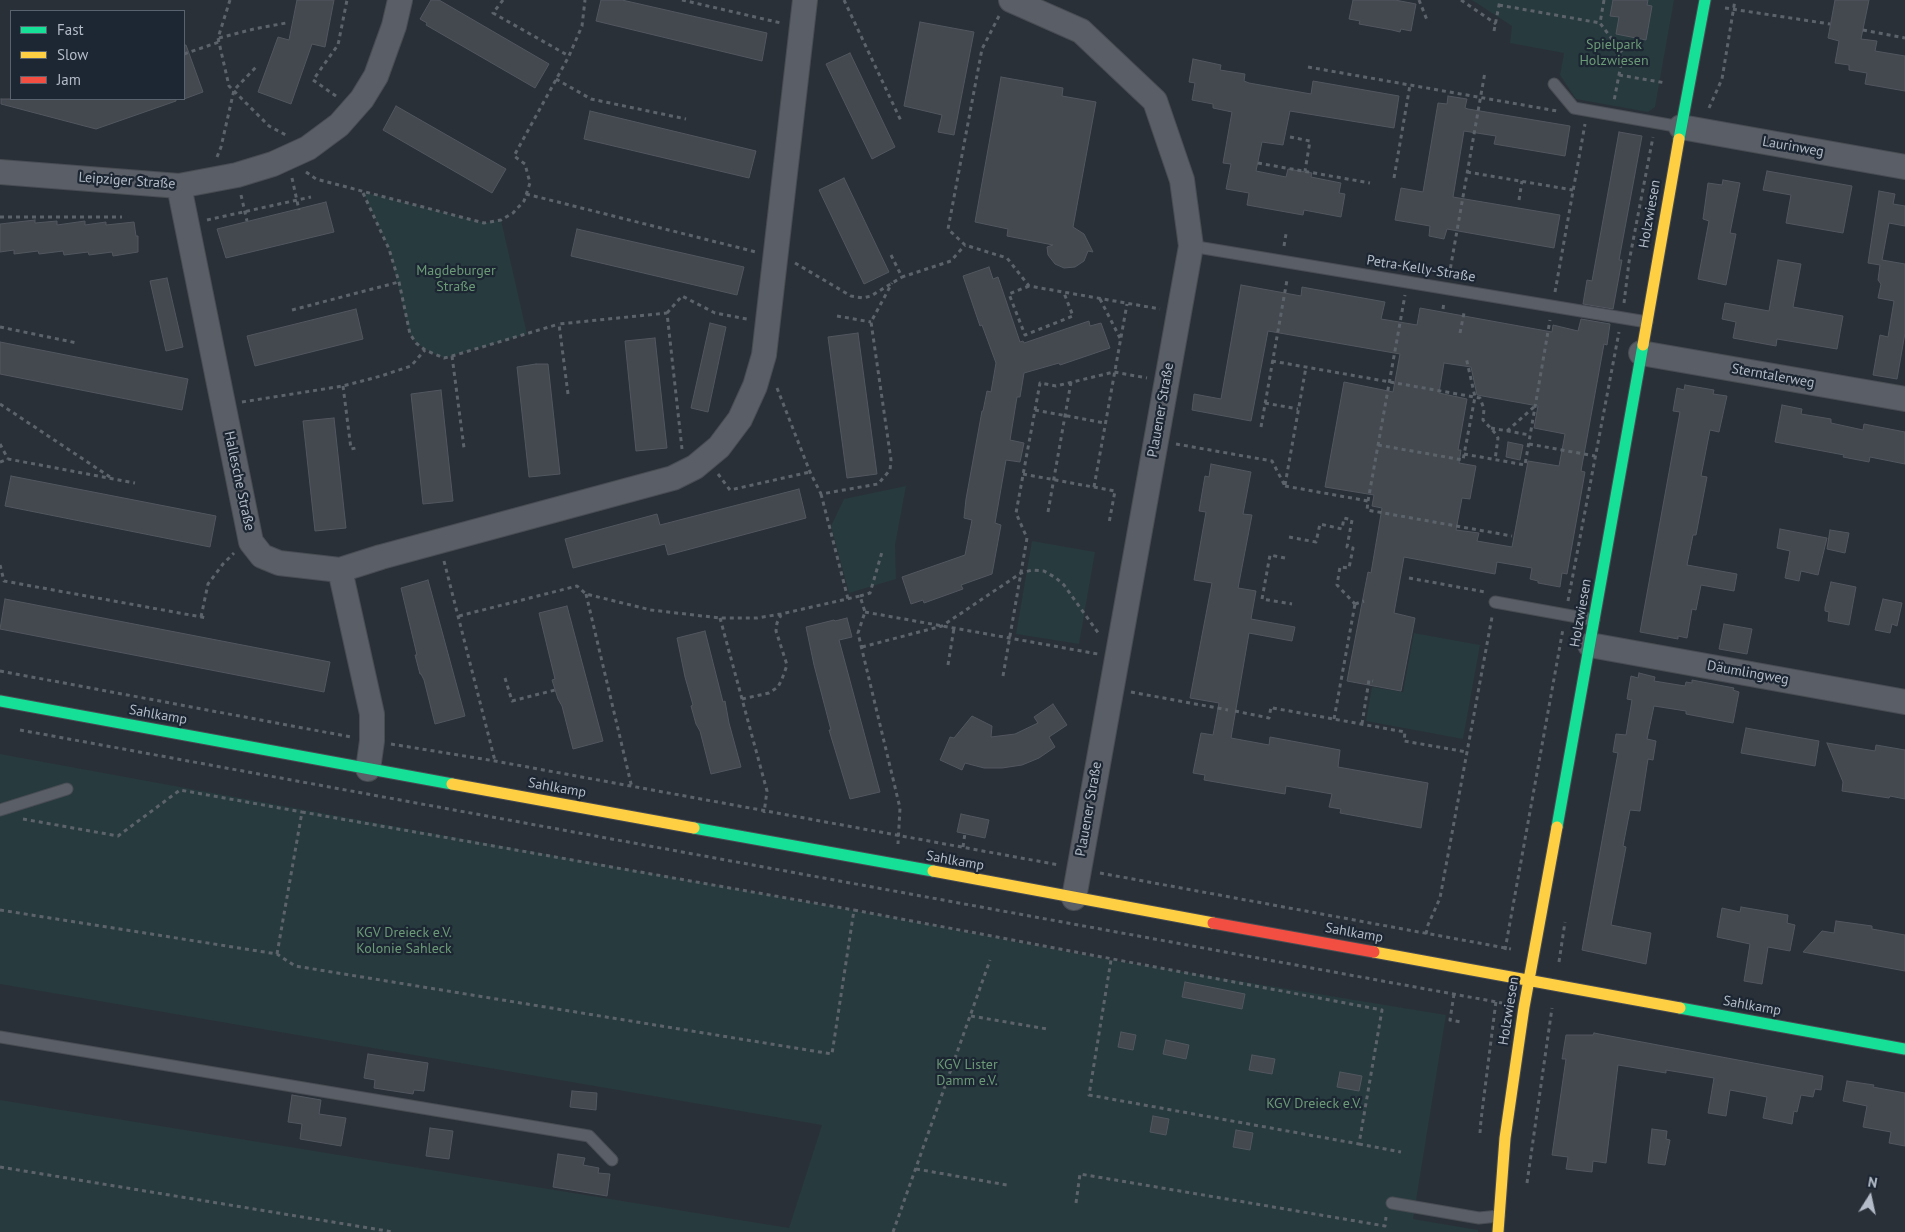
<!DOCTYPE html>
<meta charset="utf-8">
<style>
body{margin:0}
#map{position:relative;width:1905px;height:1232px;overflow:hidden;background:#2a3038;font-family:"PT Sans",sans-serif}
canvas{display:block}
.legend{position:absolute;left:10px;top:10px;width:175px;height:90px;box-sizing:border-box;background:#1d2633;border:1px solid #59626f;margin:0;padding:6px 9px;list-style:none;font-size:15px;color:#b4bcc9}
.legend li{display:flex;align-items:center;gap:10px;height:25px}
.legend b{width:25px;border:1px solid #59626f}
.north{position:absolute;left:1845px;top:1172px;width:50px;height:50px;-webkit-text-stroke:4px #1d2633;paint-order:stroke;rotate:10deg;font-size:14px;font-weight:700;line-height:20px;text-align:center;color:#b4bcc9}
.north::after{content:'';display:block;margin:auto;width:18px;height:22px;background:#b4bcc9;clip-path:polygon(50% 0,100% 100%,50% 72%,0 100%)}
</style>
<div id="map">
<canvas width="1905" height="1232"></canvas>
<ul class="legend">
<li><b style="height:6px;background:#16e098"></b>Fast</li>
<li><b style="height:6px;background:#ffcf43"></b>Slow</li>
<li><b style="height:6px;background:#f24e42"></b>Jam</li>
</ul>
<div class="north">N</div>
</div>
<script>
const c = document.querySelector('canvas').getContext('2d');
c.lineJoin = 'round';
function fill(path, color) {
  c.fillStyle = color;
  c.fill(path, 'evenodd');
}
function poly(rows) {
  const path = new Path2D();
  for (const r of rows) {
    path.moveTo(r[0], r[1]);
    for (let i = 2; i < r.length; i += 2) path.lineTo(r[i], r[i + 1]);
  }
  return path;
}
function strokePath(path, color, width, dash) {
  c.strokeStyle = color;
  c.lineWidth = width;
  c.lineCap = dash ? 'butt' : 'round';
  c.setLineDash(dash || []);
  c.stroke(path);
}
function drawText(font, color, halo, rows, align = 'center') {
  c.font = font + ' "PT Sans",sans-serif';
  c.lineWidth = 4.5;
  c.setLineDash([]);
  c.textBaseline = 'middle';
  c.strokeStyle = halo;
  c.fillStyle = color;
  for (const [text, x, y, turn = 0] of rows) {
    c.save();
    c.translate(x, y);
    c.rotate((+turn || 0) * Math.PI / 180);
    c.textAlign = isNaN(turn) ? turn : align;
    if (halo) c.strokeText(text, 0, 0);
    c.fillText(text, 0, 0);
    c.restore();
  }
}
fill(poly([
 [1472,0,1674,0,1655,107,1648,112,1576,99,1560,75,1564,53,1510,43,1512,26],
 [363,192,484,223,501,220,527,334,444,358,432,353,416,343,410,334,389,249],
 [906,486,895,545,896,579,849,593,831,526,844,499],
 [1032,541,1095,552,1079,644,1016,634],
 [1414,633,1480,645,1463,739,1366,721,1372,687,1403,692],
 [0,754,889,917,1111,960,1446,1015,1413,1219,1478,1230,1478,1232,0,1232,0,1100,789,1228,822,1125,0,984]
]), '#273a3e');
const building = poly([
 [297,0,334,0,325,47,312,44,291,104,258,92,278,37,289,40,297,0],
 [431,0,439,0,549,64,535,88,426,25,427,23,420,19,431,0],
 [601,0,622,0,767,33,762,61,596,21,601,0],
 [1353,0,1395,0,1416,4,1411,31,1401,29,1400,32,1392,30,1359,24,1360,21,1349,19,1353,0],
 [1613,0,1648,0,1647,5,1652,6,1646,40,1616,34,1619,17,1610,16,1613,0],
 [1835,0,1869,0,1861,39,1877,41,1875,51,1905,56,1905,91,1865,84,1867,73,1849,70,1849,65,1835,63,1839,41,1828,38,1835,0],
 [920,22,974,32,954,135,938,132,942,115,904,106,920,22],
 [184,45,186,45,203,92,184,99,184,45],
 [850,53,895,147,872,159,826,64,850,53],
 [1193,59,1221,65,1220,70,1245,74,1244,81,1249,83,1311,94,1313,81,1399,96,1394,128,1290,111,1283,145,1262,142,1256,171,1286,177,1288,169,1312,173,1311,177,1341,183,1339,193,1345,194,1341,217,1304,210,1303,215,1247,205,1249,193,1226,189,1231,164,1223,163,1232,112,1213,108,1213,104,1192,100,1195,83,1189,82,1193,59],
 [1001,77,1063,88,1062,96,1096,102,1073,227,1084,234,1093,252,1088,251,1084,261,1075,267,1064,268,1055,264,1048,255,1047,247,1053,245,1007,236,1008,229,975,222,1001,77],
 [1448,96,1467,99,1465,108,1468,109,1570,126,1565,156,1494,144,1496,136,1464,131,1453,197,1560,215,1554,248,1447,229,1444,239,1429,236,1430,226,1395,220,1401,188,1423,192,1438,103,1447,104,1448,96],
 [1,99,176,99,176,101,96,129,1,104,1,99],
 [396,106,506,169,492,193,383,130,396,106],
 [590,111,756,151,749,178,584,139,590,111],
 [1619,132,1642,136,1619,260,1622,260,1613,309,1583,304,1587,280,1592,281,1619,132],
 [1767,171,1852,186,1843,233,1786,223,1791,195,1763,190,1767,171],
 [844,178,889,272,864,284,819,190,844,178],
 [1723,180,1740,183,1730,233,1736,234,1726,285,1698,279,1709,221,1703,219,1708,183,1722,185,1723,180],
 [1879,191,1895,194,1893,204,1905,206,1905,226,1889,223,1882,260,1905,264,1905,333,1897,379,1873,375,1880,335,1888,337,1894,301,1878,298,1881,284,1878,280,1880,265,1868,263,1879,191],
 [326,202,334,232,226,258,217,229,326,202],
 [35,220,35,223,57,221,57,225,85,221,85,225,106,222,106,225,134,222,136,236,138,236,138,252,113,256,112,252,89,255,88,252,64,255,63,251,39,254,38,251,14,254,14,250,0,252,0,224,35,220],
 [577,229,744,267,737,295,571,256,577,229],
 [1778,260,1801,264,1793,307,1843,316,1837,349,1777,339,1776,346,1733,338,1736,322,1722,319,1725,303,1769,311,1778,260],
 [989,267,993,279,998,277,1020,342,1023,341,1024,343,1089,321,1090,326,1101,323,1110,348,1060,365,1059,363,1024,373,1020,397,1017,397,1010,440,1024,443,1020,462,1006,460,995,523,1001,525,992,574,961,585,963,589,924,603,923,600,911,604,902,577,965,555,972,520,964,518,966,499,982,411,983,411,987,391,991,392,996,363,982,325,980,326,963,276,989,267],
 [167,278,183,347,166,351,150,281,167,278],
 [1241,285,1301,296,1302,287,1385,302,1381,319,1417,325,1420,308,1552,332,1553,325,1578,331,1581,319,1610,324,1607,345,1604,344,1581,471,1585,472,1567,574,1562,573,1560,587,1538,583,1538,581,1530,579,1532,568,1497,562,1495,574,1404,557,1394,613,1415,618,1401,691,1347,681,1368,572,1371,573,1382,508,1372,506,1374,495,1325,487,1344,382,1393,392,1400,354,1268,331,1251,421,1192,410,1194,394,1221,399,1241,285],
 [1444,363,1471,367,1477,395,1538,406,1534,428,1565,434,1559,466,1528,461,1512,547,1477,541,1479,533,1456,530,1462,498,1470,499,1476,466,1459,463,1461,450,1458,450,1467,399,1439,393,1444,363],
 [356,309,363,339,255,366,247,336,356,309],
 [710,323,726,327,708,412,691,408,710,323],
 [858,333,877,474,847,478,828,337,858,333],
 [655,338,667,448,636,451,625,341,655,338],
 [0,342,188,379,182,410,0,374,0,342],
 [536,364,548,364,560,474,529,477,517,367,536,364],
 [1685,385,1714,390,1713,394,1727,396,1719,432,1710,430,1701,476,1707,477,1696,535,1693,535,1687,565,1737,574,1734,591,1701,585,1696,610,1692,609,1687,638,1678,636,1678,639,1640,632,1680,412,1673,411,1677,388,1684,390,1685,385],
 [441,390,453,501,423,504,411,394,441,390],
 [1782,405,1802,409,1801,414,1831,419,1831,423,1863,430,1864,424,1905,432,1905,464,1870,457,1869,462,1843,457,1844,455,1775,442,1782,405],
 [334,418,346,528,315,531,303,421,334,418],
 [1508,442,1523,445,1520,460,1506,457,1508,442],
 [1211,464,1251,472,1243,514,1252,515,1238,588,1256,591,1251,619,1295,627,1292,641,1249,633,1231,738,1269,745,1270,737,1340,750,1338,767,1428,783,1421,828,1340,813,1341,809,1329,807,1332,794,1286,786,1285,794,1204,780,1205,775,1193,773,1201,733,1213,735,1219,703,1190,698,1212,583,1194,580,1206,512,1199,511,1205,476,1209,477,1211,464],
 [11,476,216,516,210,547,5,506,11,476],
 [799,489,806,518,668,555,665,544,573,568,565,539,657,514,660,525,799,489],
 [1780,529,1827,538,1818,575,1801,571,1799,581,1785,578,1790,551,1777,548,1780,529],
 [1830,530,1849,533,1845,553,1827,549,1830,530],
 [428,580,465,716,435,724,424,680,421,674,420,674,415,655,417,655,401,588,428,580],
 [1831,582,1856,587,1849,625,1828,621,1829,612,1825,611,1825,607,1831,582],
 [5,599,330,662,324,692,0,629,5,599],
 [1883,599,1902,603,1897,626,1892,624,1890,633,1875,630,1883,599],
 [567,606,603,741,573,749,562,706,558,699,552,680,555,679,539,613,567,606],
 [847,618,852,637,839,640,880,792,850,799,829,730,831,730,814,665,806,627,834,620,835,621,847,618],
 [1724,624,1752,629,1747,654,1719,649,1724,624],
 [705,631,723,702,725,701,729,723,741,767,711,774,700,731,696,724,691,706,693,705,685,677,677,638,705,631],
 [1639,673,1655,677,1654,681,1685,686,1686,682,1692,683,1692,680,1734,688,1733,690,1739,692,1733,723,1686,714,1686,711,1654,706,1647,739,1656,741,1653,760,1648,759,1640,811,1630,810,1623,846,1626,847,1611,925,1651,933,1646,964,1582,950,1618,753,1613,752,1616,734,1626,735,1632,700,1627,699,1631,676,1638,678,1639,673],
 [1053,704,1067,725,1049,737,1055,747,1039,758,1022,765,1002,768,984,768,965,763,962,770,940,760,950,737,954,738,972,716,992,726,991,737,1015,734,1038,723,1034,717,1053,704],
 [1746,728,1819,741,1815,766,1741,753,1746,728],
 [1827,743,1875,751,1876,745,1905,750,1905,799,1890,796,1889,798,1842,791,1843,782,1827,743],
 [961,814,989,820,985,838,957,832,961,814],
 [1741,907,1788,915,1787,923,1795,925,1790,951,1768,947,1762,984,1744,981,1750,944,1717,937,1722,908,1740,912,1741,907],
 [1836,921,1872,926,1872,929,1905,935,1905,971,1803,952,1822,931,1834,933,1836,921],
 [1185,982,1245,994,1242,1009,1182,997,1185,982],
 [1121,1032,1136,1035,1133,1050,1118,1047,1121,1032],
 [1594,1033,1823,1076,1821,1090,1815,1089,1813,1097,1801,1095,1797,1112,1794,1111,1792,1124,1763,1118,1767,1097,1730,1090,1726,1116,1708,1113,1714,1078,1666,1070,1666,1073,1618,1065,1606,1163,1593,1161,1592,1172,1566,1169,1568,1157,1552,1155,1566,1059,1562,1059,1566,1035,1593,1035,1594,1033],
 [1166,1040,1189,1045,1186,1059,1163,1054,1166,1040],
 [368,1054,428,1063,424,1091,414,1090,413,1094,374,1088,375,1080,364,1078,368,1054],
 [1252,1055,1275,1059,1272,1074,1249,1070,1252,1055],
 [1340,1072,1362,1076,1359,1091,1337,1087,1340,1072],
 [1847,1081,1874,1085,1873,1087,1905,1093,1905,1146,1889,1143,1891,1132,1863,1127,1867,1106,1843,1101,1847,1081],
 [572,1091,597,1093,596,1110,570,1107,572,1091],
 [292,1095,321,1100,319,1114,346,1118,341,1146,300,1139,302,1124,288,1122,292,1095],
 [1153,1116,1169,1119,1166,1135,1150,1132,1153,1116],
 [430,1128,453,1131,449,1159,426,1156,430,1128],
 [1652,1129,1667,1131,1666,1139,1670,1140,1665,1165,1648,1163,1652,1129],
 [1236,1130,1253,1133,1250,1150,1233,1147,1236,1130],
 [558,1154,585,1158,583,1165,599,1168,598,1173,610,1174,607,1196,553,1187,558,1154]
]);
fill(building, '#444950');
strokePath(building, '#52575f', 1);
const lane = poly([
 [1554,84,1574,108,1681,127],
 [1191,246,1647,322],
 [1495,602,1594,620],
 [0,810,67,789],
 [0,1037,589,1136,612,1160],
 [1392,1203,1479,1218,1499,1216]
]);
const street = poly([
 [1011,0,1081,31,1155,101,1182,180,1191,246,1074,898],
 [1681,127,1905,167],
 [0,172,179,186,237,175,273,164,308,148,339,125,362,99,376,76,394,26,400,0],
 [179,186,251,542,262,556,279,563,340,570,372,714,372,741,368,769],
 [1641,353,1905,399],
 [340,570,381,557,673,478,695,467,719,447,740,419,755,386,764,355,805,0],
 [1590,645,1905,702]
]);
const fast = poly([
 [1679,139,1705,0],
 [0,701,452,784],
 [1557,827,1643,345],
 [694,828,933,871],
 [1680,1008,1905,1049]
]);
const slow = poly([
 [1643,345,1679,139],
 [452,784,694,828],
 [933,871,1213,923],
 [1374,952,1680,1008],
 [1498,1232,1505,1138,1524,1007,1557,827]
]);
const jam = poly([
 [1213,923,1374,952]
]);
strokePath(lane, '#484c53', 13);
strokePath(street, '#484c53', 26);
strokePath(fast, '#484c53', 13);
strokePath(slow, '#484c53', 13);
strokePath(jam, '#484c53', 13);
strokePath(poly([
 [230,0,218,38,229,86,269,126,286,135],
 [503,0,493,13,569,56],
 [682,0,781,23],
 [844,0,902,123],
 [1419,0,1427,20],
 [1461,0,1496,24],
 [1604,0,1600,23,1623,54,1614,101],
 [1499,5,1600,23],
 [1725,8,1830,24],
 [999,16,982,49,948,229,965,245,1007,258,1029,286,1160,309],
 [1863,30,1905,38],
 [1494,31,1500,0],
 [219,38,254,29,286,23],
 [184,54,219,42],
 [1308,67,1557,111],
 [1619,75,1666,83],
 [556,79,591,99,686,119],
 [336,96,313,80,338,45,347,0],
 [1709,108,1722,79,1735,0],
 [1290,137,1310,141,1305,171],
 [217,157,221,147,234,90,258,65],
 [1258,163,1370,183],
 [306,172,316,179,484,223,501,220,513,213,524,201,530,183,525,164,514,156,569,56,582,26,585,0],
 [1467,172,1573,190],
 [292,178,299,210],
 [1394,178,1410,85],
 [363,193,389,249,399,282,410,334,416,343,425,350,444,358,452,356,559,324],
 [526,194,756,252],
 [241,195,247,221],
 [1519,200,1522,181],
 [0,217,122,217],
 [207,220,311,197],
 [1284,246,1286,234],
 [891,255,902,277,951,261,965,245],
 [795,263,851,296,863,298,871,296,902,277],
 [1449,276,1485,72],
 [1029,286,1009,294,1025,335,1073,316,1064,293],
 [1555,292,1585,124],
 [1100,299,1120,338],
 [1624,303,1629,262,1653,137],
 [1443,309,1444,302],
 [292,310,399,282],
 [667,313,682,296,715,313,747,319],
 [837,316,871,322],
 [0,327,77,343],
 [1460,333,1464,313],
 [452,356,464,448],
 [1272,361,1480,398,1484,409,1483,420,1496,434,1498,438,1495,460],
 [343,386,351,449,356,448],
 [777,388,810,472,821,494,878,484,890,470,891,460,871,322,892,283],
 [568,394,559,324,667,313,682,449],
 [242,402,343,386,381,376,411,366,425,350],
 [1265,403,1298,409],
 [0,404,110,477],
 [1035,410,1105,423],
 [1261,427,1287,280],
 [1491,428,1530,435],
 [1507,431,1535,406],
 [0,444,8,459],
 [1176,444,1272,461,1285,486],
 [1529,444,1595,456],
 [1378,445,1463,460,1475,397,1466,357],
 [1464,454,1525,465,1550,320],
 [0,462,8,459,135,483],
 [718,474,730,490,810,472],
 [1023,474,1115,491,1109,523],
 [1285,485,1306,367],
 [1285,486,1368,501,1367,510,1512,536],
 [1094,487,1127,304],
 [821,494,848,599],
 [1368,501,1405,295],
 [1048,512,1071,382],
 [1289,537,1316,542,1320,524,1342,529,1344,518,1352,520,1347,547,1353,548,1349,568,1340,567,1337,585,1355,604],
 [1285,558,1270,555,1262,599,1292,604],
 [444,561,495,761],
 [0,565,4,581,207,618],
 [1409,578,1485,592],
 [586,594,632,788],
 [860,596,870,593,882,552],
 [1568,601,1619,332],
 [1355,604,1364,601],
 [865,612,1098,654],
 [459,616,577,586,586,594,651,610,720,618,757,618,781,614,860,596,865,612,858,633,900,808,898,844],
 [201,617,208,584,223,564,234,553],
 [720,618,767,791,764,813],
 [862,647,942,626,1021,573,1032,570,1044,571,1056,578,1064,585,1099,634],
 [948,665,954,628],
 [0,671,351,737],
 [1003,676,1027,538,1016,513,1040,383,1056,386,1114,372,1147,378],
 [505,678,512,701,555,690],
 [1131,692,1228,710],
 [742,699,769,693,778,687,782,679,787,665,776,631,777,623,781,615],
 [1235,711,1269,718,1271,707,1273,708,1405,732,1404,741,1467,752],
 [1334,719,1355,604],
 [1362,724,1369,680,1373,681],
 [20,730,1502,1003],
 [391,744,495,761,1059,865],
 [23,819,118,836,180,790,302,812],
 [963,847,965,833],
 [1100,873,1511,949],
 [0,910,277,954,295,966,832,1054,854,910,1382,1010,1359,1144,1089,1095,1111,960],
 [1426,934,1428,925,1440,898,1492,617],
 [1505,950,1563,629],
 [277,954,302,812,854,910],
 [1559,962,1565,922],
 [1454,994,1450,1020,1461,1022],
 [971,1016,1047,1029],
 [1480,1133,1481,1120,1496,1001],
 [1359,1144,1401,1152],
 [0,1167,393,1232],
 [916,1169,1007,1185],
 [1527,1183,1552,1008],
 [1076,1203,1080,1174,1385,1226,1386,1217],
 [893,1232,990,960]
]), '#5d636a', 3, [4, 4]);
strokePath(lane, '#5a5e66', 11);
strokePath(street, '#5a5e66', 24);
strokePath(fast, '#16e098', 11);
strokePath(slow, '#ffcf43', 11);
strokePath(jam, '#f24e42', 11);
drawText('14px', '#6b9a76', '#1d2633', [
 ["Spielpark",1614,45],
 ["Holzwiesen",1614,61],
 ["Magdeburger",456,271],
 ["Straße",456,287],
 ["KGV Dreieck e.V.",404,933],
 ["Kolonie Sahleck",404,949],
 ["KGV Lister",967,1065],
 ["Damm e.V.",967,1081],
 ["KGV Dreieck e.V.",1314,1104]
]);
drawText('14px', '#b4bcc9', '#1d2633', [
 ["Laurinweg",1793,147,10],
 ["Leipziger Straße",127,181,4],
 ["Holzwiesen",1650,214,-80],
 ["Petra-Kelly-Straße",1421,269,9],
 ["Sterntalerweg",1773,376,10],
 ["Plauener Straße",1161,410,-80],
 ["Hallesche Straße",239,481,78],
 ["Holzwiesen",1581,613,-80],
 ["Däumlingweg",1748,673,10],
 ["Sahlkamp",158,715,10],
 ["Sahlkamp",557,788,10],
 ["Plauener Straße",1089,809,-80],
 ["Sahlkamp",955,861,10],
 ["Sahlkamp",1354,933,10],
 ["Sahlkamp",1752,1006,10],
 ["Holzwiesen",1509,1011,-81]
]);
</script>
